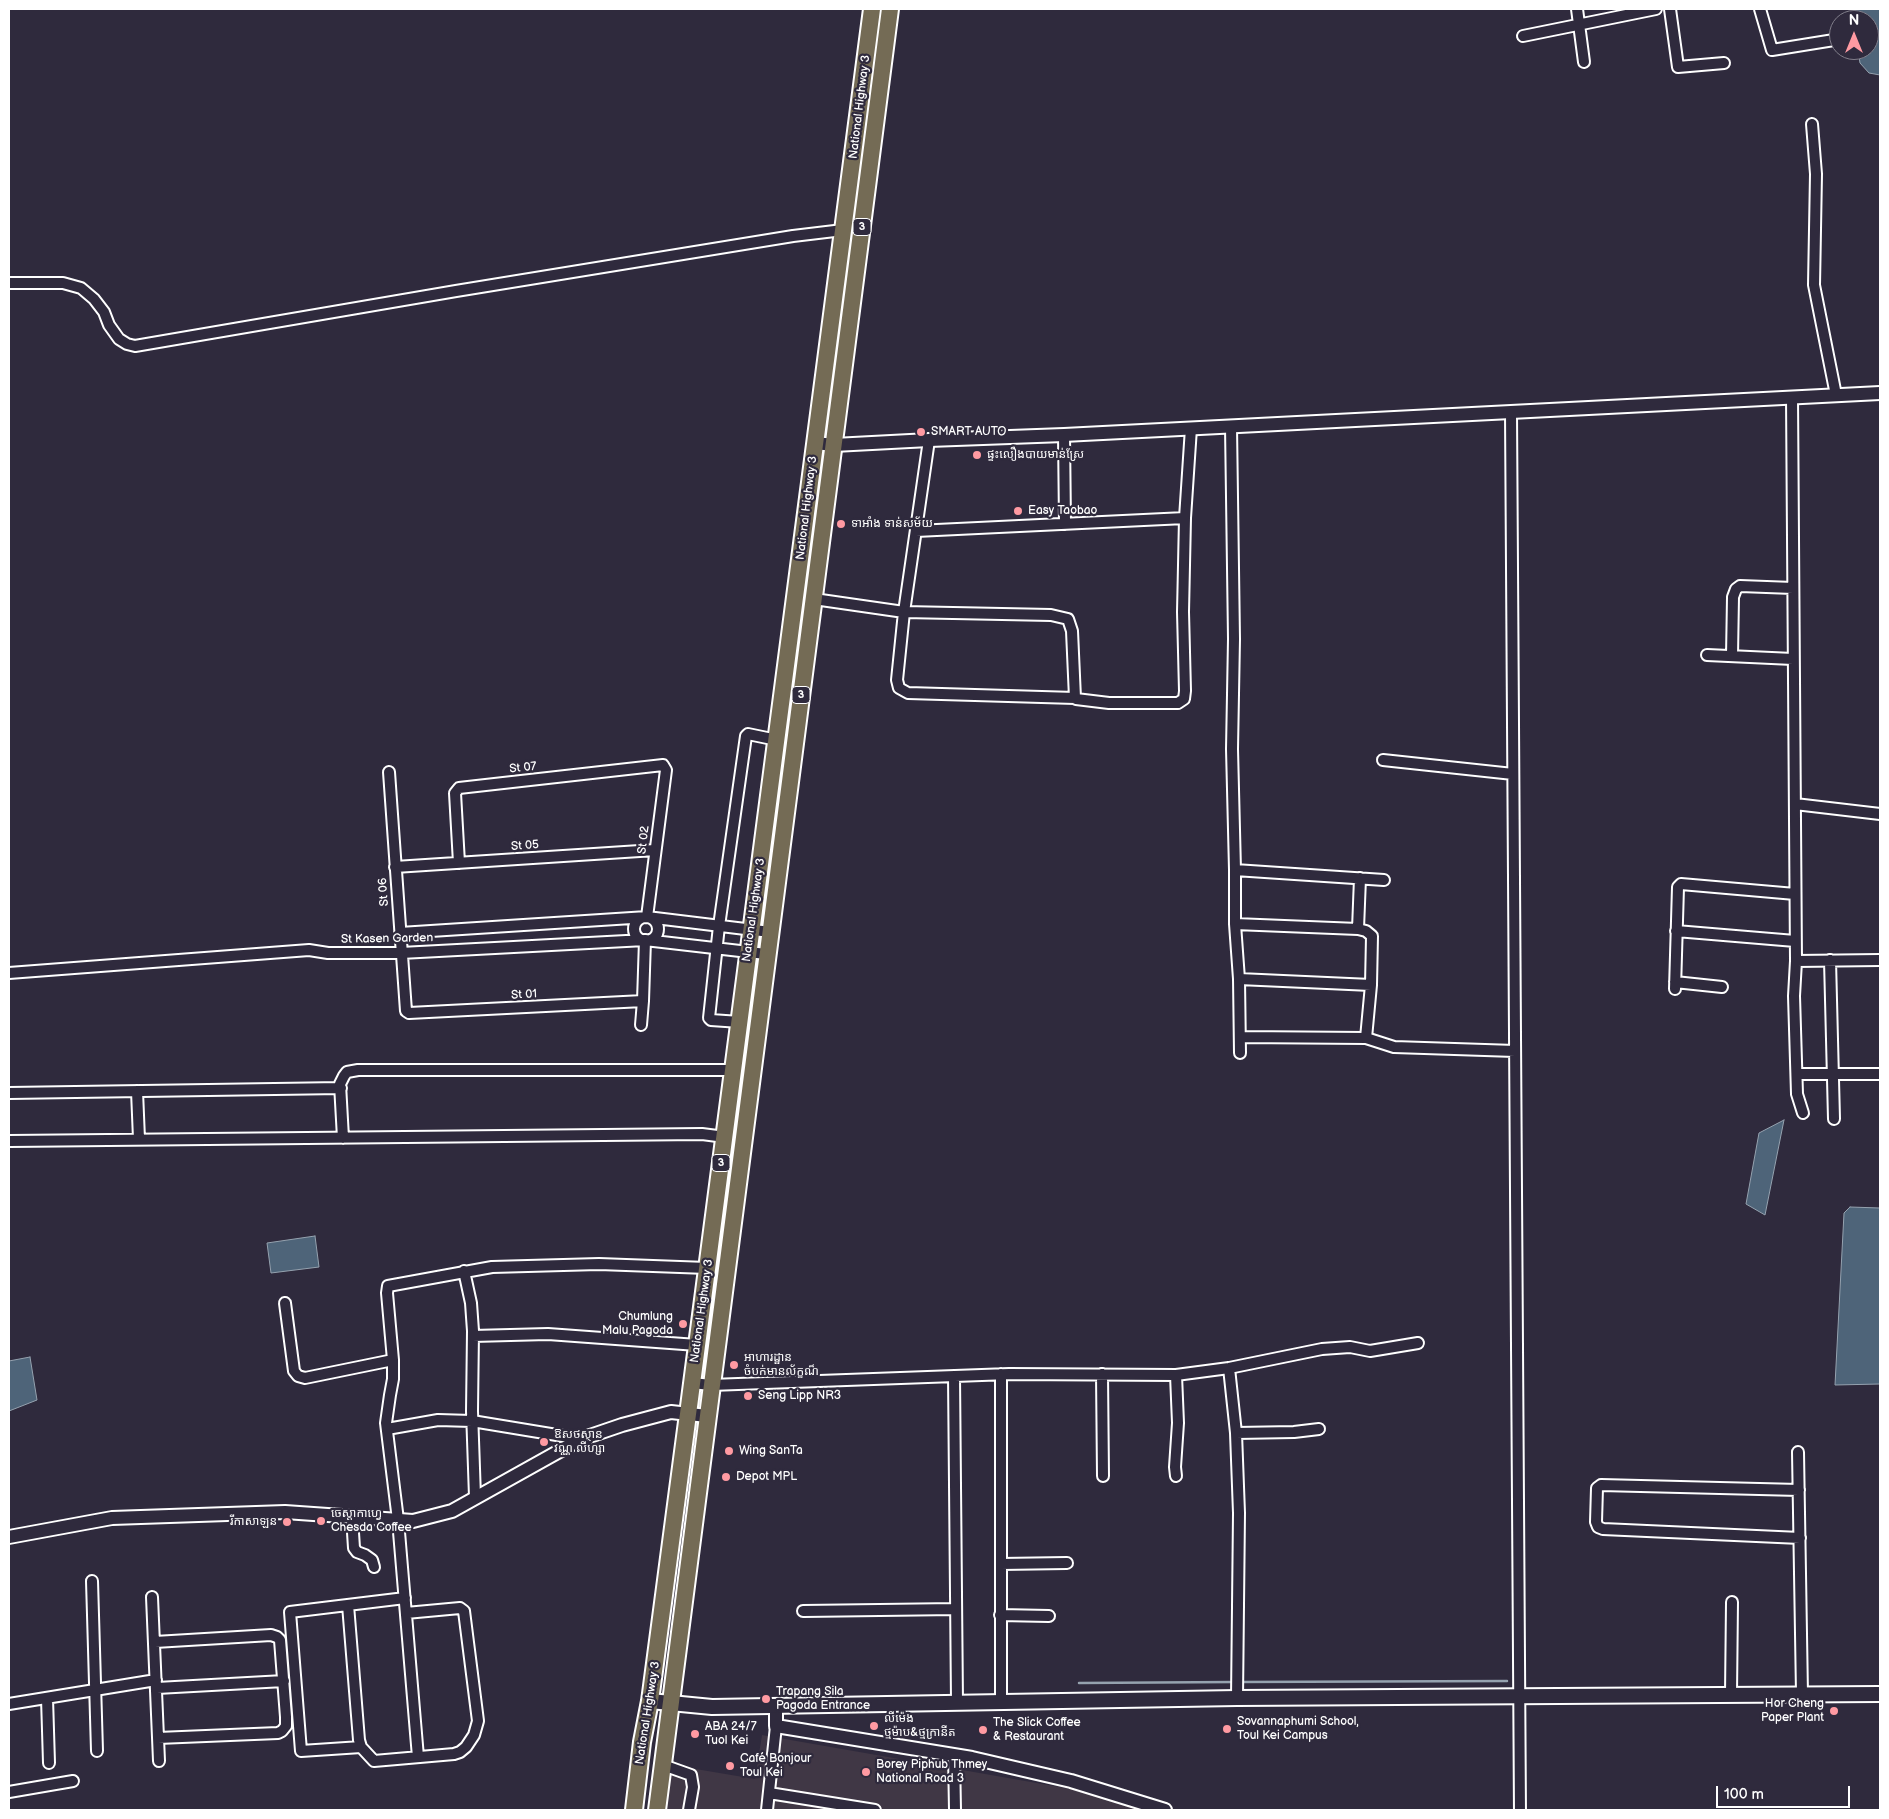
<!DOCTYPE html>
<meta charset="utf-8">
<style>
body{margin:0}
#map{position:relative;width:1889px;height:1819px;overflow:hidden;background:#2f2a3d;font-family:"Balsamiq Sans",sans-serif}
canvas{display:block}
.frame{position:absolute;inset:0;border:10px solid #fff;pointer-events:none}
.north{position:absolute;left:1829px;top:10px;width:50px;height:50px;box-sizing:border-box;background:#2f2a3d;border:1px solid #827f8b;border-radius:50%;rotate:0deg;font-size:14px;font-weight:700;line-height:20px;text-align:center;color:#fff}
.north::after{content:'';display:block;margin:auto;width:18px;height:22px;background:#ff9aa2;clip-path:polygon(50% 0,100% 100%,50% 72%,0 100%)}
.scale{position:absolute;left:1716px;top:1786px;width:134px;height:22px;box-sizing:border-box;border:2px solid #fff;border-top:0;padding-left:6px;font-size:15px;line-height:18px;white-space:nowrap;color:#fff;-webkit-text-stroke:4px #2f2a3d;paint-order:stroke}
</style>
<div id="map">
<canvas width="1889" height="1819"></canvas>
<div class="frame"></div>
<div class="north">N</div>
<div class="scale">100 m</div>
</div>
<script>
const c = document.querySelector('canvas').getContext('2d');
c.lineJoin = 'round';
function fill(path, color) {
  c.fillStyle = color;
  c.fill(path, 'evenodd');
}
function poly(rows) {
  const path = new Path2D();
  for (const r of rows) {
    if (r.length === 3) {
      path.moveTo(r[0] + r[2], r[1]);
      path.arc(r[0], r[1], r[2], 0, 2 * Math.PI);
      continue;
    }
    path.moveTo(r[0], r[1]);
    for (let i = 2; i < r.length; i += 2) path.lineTo(r[i], r[i + 1]);
  }
  return path;
}
function strokePath(path, color, width, dash) {
  c.strokeStyle = color;
  c.lineWidth = width;
  c.lineCap = dash ? 'butt' : 'round';
  c.setLineDash(dash || []);
  c.stroke(path);
}
function drawText(font, color, halo, rows, align = 'center') {
  c.font = font + ' "Balsamiq Sans","Noto Sans Khmer",sans-serif';
  c.lineWidth = 4.5;
  c.setLineDash([]);
  c.textBaseline = 'middle';
  c.strokeStyle = halo;
  c.fillStyle = color;
  for (const [text, x, y, turn = 0] of rows) {
    c.save();
    c.translate(x, y);
    c.rotate((+turn || 0) * Math.PI / 180);
    c.textAlign = isNaN(turn) ? turn : align;
    if (halo) c.strokeText(text, 0, 0);
    c.fillText(text, 0, 0);
    c.restore();
  }
}
fill(poly([
 [762,1735,1071,1789,1142,1810,666,1810,672,1765,755,1779]
]), '#403745');
const water = poly([
 [1855,9,1880,9,1880,75,1869,73,1860,63,1858,50,1869,50,1869,20,1856,20,1855,9],
 [1784,1120,1765,1215,1746,1204,1759,1133,1784,1120],
 [1850,1207,1880,1208,1880,1384,1835,1385,1844,1213,1850,1207],
 [315,1236,319,1267,271,1273,267,1243,315,1236],
 [30,1357,37,1400,9,1411,9,1361,30,1357]
]);
fill(water, '#4e6479');
strokePath(water, '#95a2af', 1);
strokePath(poly([
 [1240,1682,1507,1681],
 [1079,1683,1235,1682]
]), '#95a2af', 2.5);
const minor = poly([
 [1577,9,1584,62],
 [1670,9,1678,67,1724,63],
 [1760,9,1772,50,1834,40],
 [1523,36,1656,9],
 [1812,124,1816,174,1814,285,1836,395],
 [9,283,63,283,81,288,94,299,104,312,109,325,119,339,127,344,135,346,456,291,793,236,843,230],
 [1792,397,1796,961,1794,996,1797,1094,1803,1113],
 [1511,412,1520,1810],
 [1231,426,1234,639,1232,749,1235,870],
 [1064,435,1065,524],
 [929,440,904,612,897,680,899,688,908,693,1075,698,1076,699,1109,703,1178,703,1184,699,1185,691,1183,612,1185,518,1191,428],
 [916,531,1185,518],
 [814,599,904,612,1051,615,1068,619,1072,631,1075,698],
 [1707,655,1793,659],
 [1732,656,1733,597,1736,589,1740,586,1793,588],
 [1383,760,1513,774],
 [389,772,406,1011,409,1013,643,1001],
 [1795,804,1880,814],
 [459,863,455,793,459,788,663,765,666,770,647,917],
 [395,867,655,850],
 [646,929,12],
 [1235,924,1358,929,1366,931,1372,936,1371,985,1366,1038],
 [1358,929,1360,878],
 [1676,931,1795,941],
 [400,933,647,917,770,932],
 [1830,960,1834,1119],
 [1796,961,1880,960],
 [9,973,309,950,328,953,401,953,645,940,766,954],
 [1239,979,1371,985],
 [1675,982,1722,987],
 [1675,989,1678,887,1681,884,1795,894],
 [740,1022,711,1020,709,1018,719,926,746,736,748,734,777,740],
 [641,1025,643,1001,645,940],
 [1240,1037,1366,1038,1394,1047,1515,1051],
 [1240,1053,1239,979,1235,924,1235,870,1384,880],
 [1797,1074,1880,1074],
 [137,1091,139,1139],
 [9,1093,341,1088],
 [343,1138,340,1084,344,1076,347,1072,358,1070,733,1070],
 [9,1141,702,1134,725,1137],
 [464,1271,471,1303,473,1331,472,1411,475,1497],
 [285,1303,294,1371,298,1376,305,1378,393,1360],
 [473,1336,548,1334,697,1345],
 [1229,1368,1236,1433,1239,1513,1237,1698],
 [1001,1374,1001,1701],
 [1102,1374,1103,1476],
 [954,1376,957,1702],
 [692,1383,711,1385,1009,1374,1176,1375,1229,1368,1322,1349,1350,1347,1370,1351,1418,1343],
 [387,1429,438,1420,472,1421,581,1439],
 [1236,1433,1294,1432,1319,1429],
 [1798,1452,1802,1694],
 [1176,1476,1175,1467,1178,1423,1176,1375],
 [1799,1490,1601,1485,1597,1488,1596,1522,1598,1527,1603,1529,1800,1538],
 [352,1517,354,1548,357,1552,365,1555,372,1560,374,1567],
 [1001,1564,1067,1563],
 [92,1581,97,1751],
 [152,1597,159,1761],
 [348,1605,359,1740,361,1747,374,1761,454,1754,460,1752,466,1747,474,1735,478,1721,464,1611,460,1608,406,1613],
 [803,1611,956,1609],
 [1000,1615,1049,1616],
 [155,1642,271,1635,277,1637,280,1640,286,1717,286,1726,282,1731,278,1733,158,1738],
 [157,1688,284,1681],
 [1731,1694,1732,1602],
 [47,1698,49,1763],
 [9,1704,156,1680],
 [361,1747,301,1751,290,1612,405,1598],
 [954,1755,955,1810],
 [418,1757,398,1520,386,1423,390,1395,393,1379,393,1360,387,1293,388,1286,492,1267,599,1264,707,1268],
 [663,1765,691,1775,693,1787,689,1810],
 [9,1792,73,1781],
 [769,1793,875,1810],
 [767,1810,776,1726]
]);
const tertiary = poly([
 [815,443,834,445,929,440,1064,435,1880,393],
 [9,1537,112,1518,285,1512,413,1521,452,1511,581,1439,622,1425,671,1412,707,1416],
 [776,1706,776,1726,972,1758,1071,1781,1165,1810]
]);
const secondary = poly([
 [650,1701,712,1707,1237,1698,1880,1694]
]);
const trunk = poly([
 [634,1810,642,1742,650,1701,688,1414,872,9],
 [657,1810,890,9]
]);
strokePath(minor, '#fff', 14);
strokePath(tertiary, '#fff', 16);
strokePath(secondary, '#fff', 18);
strokePath(trunk, '#fff', 20);
strokePath(minor, '#2f2a3d', 10);
strokePath(tertiary, '#2f2a3d', 12);
strokePath(secondary, '#2f2a3d', 14);
strokePath(trunk, '#746b55', 16);
for (const [x, y, r, color] of [
 [921,432,5,"#ff9aa2"],
 [977,455,5,"#ff9aa2"],
 [1018,511,5,"#ff9aa2"],
 [841,524,5,"#ff9aa2"],
 [683,1324,5,"#ff9aa2"],
 [734,1365,5,"#ff9aa2"],
 [748,1396,5,"#ff9aa2"],
 [544,1442,5,"#ff9aa2"],
 [729,1451,5,"#ff9aa2"],
 [726,1477,5,"#ff9aa2"],
 [321,1521,5,"#ff9aa2"],
 [287,1522,5,"#ff9aa2"],
 [766,1699,5,"#ff9aa2"],
 [1834,1711,5,"#ff9aa2"],
 [874,1726,5,"#ff9aa2"],
 [1227,1729,5,"#ff9aa2"],
 [983,1730,5,"#ff9aa2"],
 [695,1734,5,"#ff9aa2"],
 [730,1766,5,"#ff9aa2"],
 [866,1772,5,"#ff9aa2"]
]) {
  const dot = new Path2D();
  dot.arc(x, y, r, 0, 2 * Math.PI);
  c.fillStyle = color;
  c.fill(dot);
  strokePath(dot, '#2f2a3d', 2);
}
for (const [x, y, w] of [
 [862,227,18],
 [801,695,18],
 [721,1163,18]
]) {
  const box = new Path2D();
  box.roundRect(x - w / 2, y - 8.5, w, 17, 4);
  c.fillStyle = '#2f2a3d';
  c.fill(box);
  strokePath(box, '#fff', 1);
}
drawText('bold 11px', '#fff', null, [
 ["3",862,227],
 ["3",801,695],
 ["3",721,1163]
]);
drawText('12px', '#fff', '#2f2a3d', [
 ["National Highway 3",860,107,-83],
 ["National Highway 3",807,508,-83],
 ["St 07",523,768,-6],
 ["St 02",644,840,-83],
 ["St 05",525,846,-4],
 ["St 06",384,892,-94],
 ["National Highway 3",754,910,-82],
 ["St Kasen Garden",387,939,-1],
 ["St 01",524,995,-3],
 ["National Highway 3",702,1311,-82],
 ["National Highway 3",648,1713,-81]
]);
drawText('12px', '#fff', '#2f2a3d', [
 ["SMART AUTO",931,432],
 ["ផ្ទះលឿងបាយមាន់ស្រែ",987,455],
 ["Easy Taobao",1028,511],
 ["ទាអាំង ទាន់សម័យ",851,524],
 ["Chumlung",673,1317,"right"],
 ["Malu Pagoda",673,1331,"right"],
 ["អាហារដ្ឋាន",744,1358],
 ["ចំបក់មានល័ក្ខណ៏",744,1372],
 ["Seng Lipp NR3",758,1396],
 ["ឱសថស្ថាន",554,1435],
 ["វណ្ណ លីហ្សា",554,1449],
 ["Wing SanTa",739,1451],
 ["Depot MPL",736,1477],
 ["ចេស្ដាកាហ្វេ",331,1514],
 ["Chesda Coffee",331,1528],
 ["រីកាសាឡន",277,1522,"right"],
 ["Trapang Sila",776,1692],
 ["Pagoda Entrance",776,1706],
 ["Hor Cheng",1824,1704,"right"],
 ["Paper Plant",1824,1718,"right"],
 ["លីម៉េង",884,1719],
 ["ថ្មម៉ាប&ថ្មក្រានីត",884,1733],
 ["Sovannaphumi School,",1237,1722],
 ["Toul Kei Campus",1237,1736],
 ["The Slick Coffee",993,1723],
 ["& Restaurant",993,1737],
 ["ABA 24/7",705,1727],
 ["Tuol Kei",705,1741],
 ["Café Bonjour",740,1759],
 ["Toul Kei",740,1773],
 ["Borey Piphub Thmey",876,1765],
 ["National Road 3",876,1779]
], 'left');
</script>
